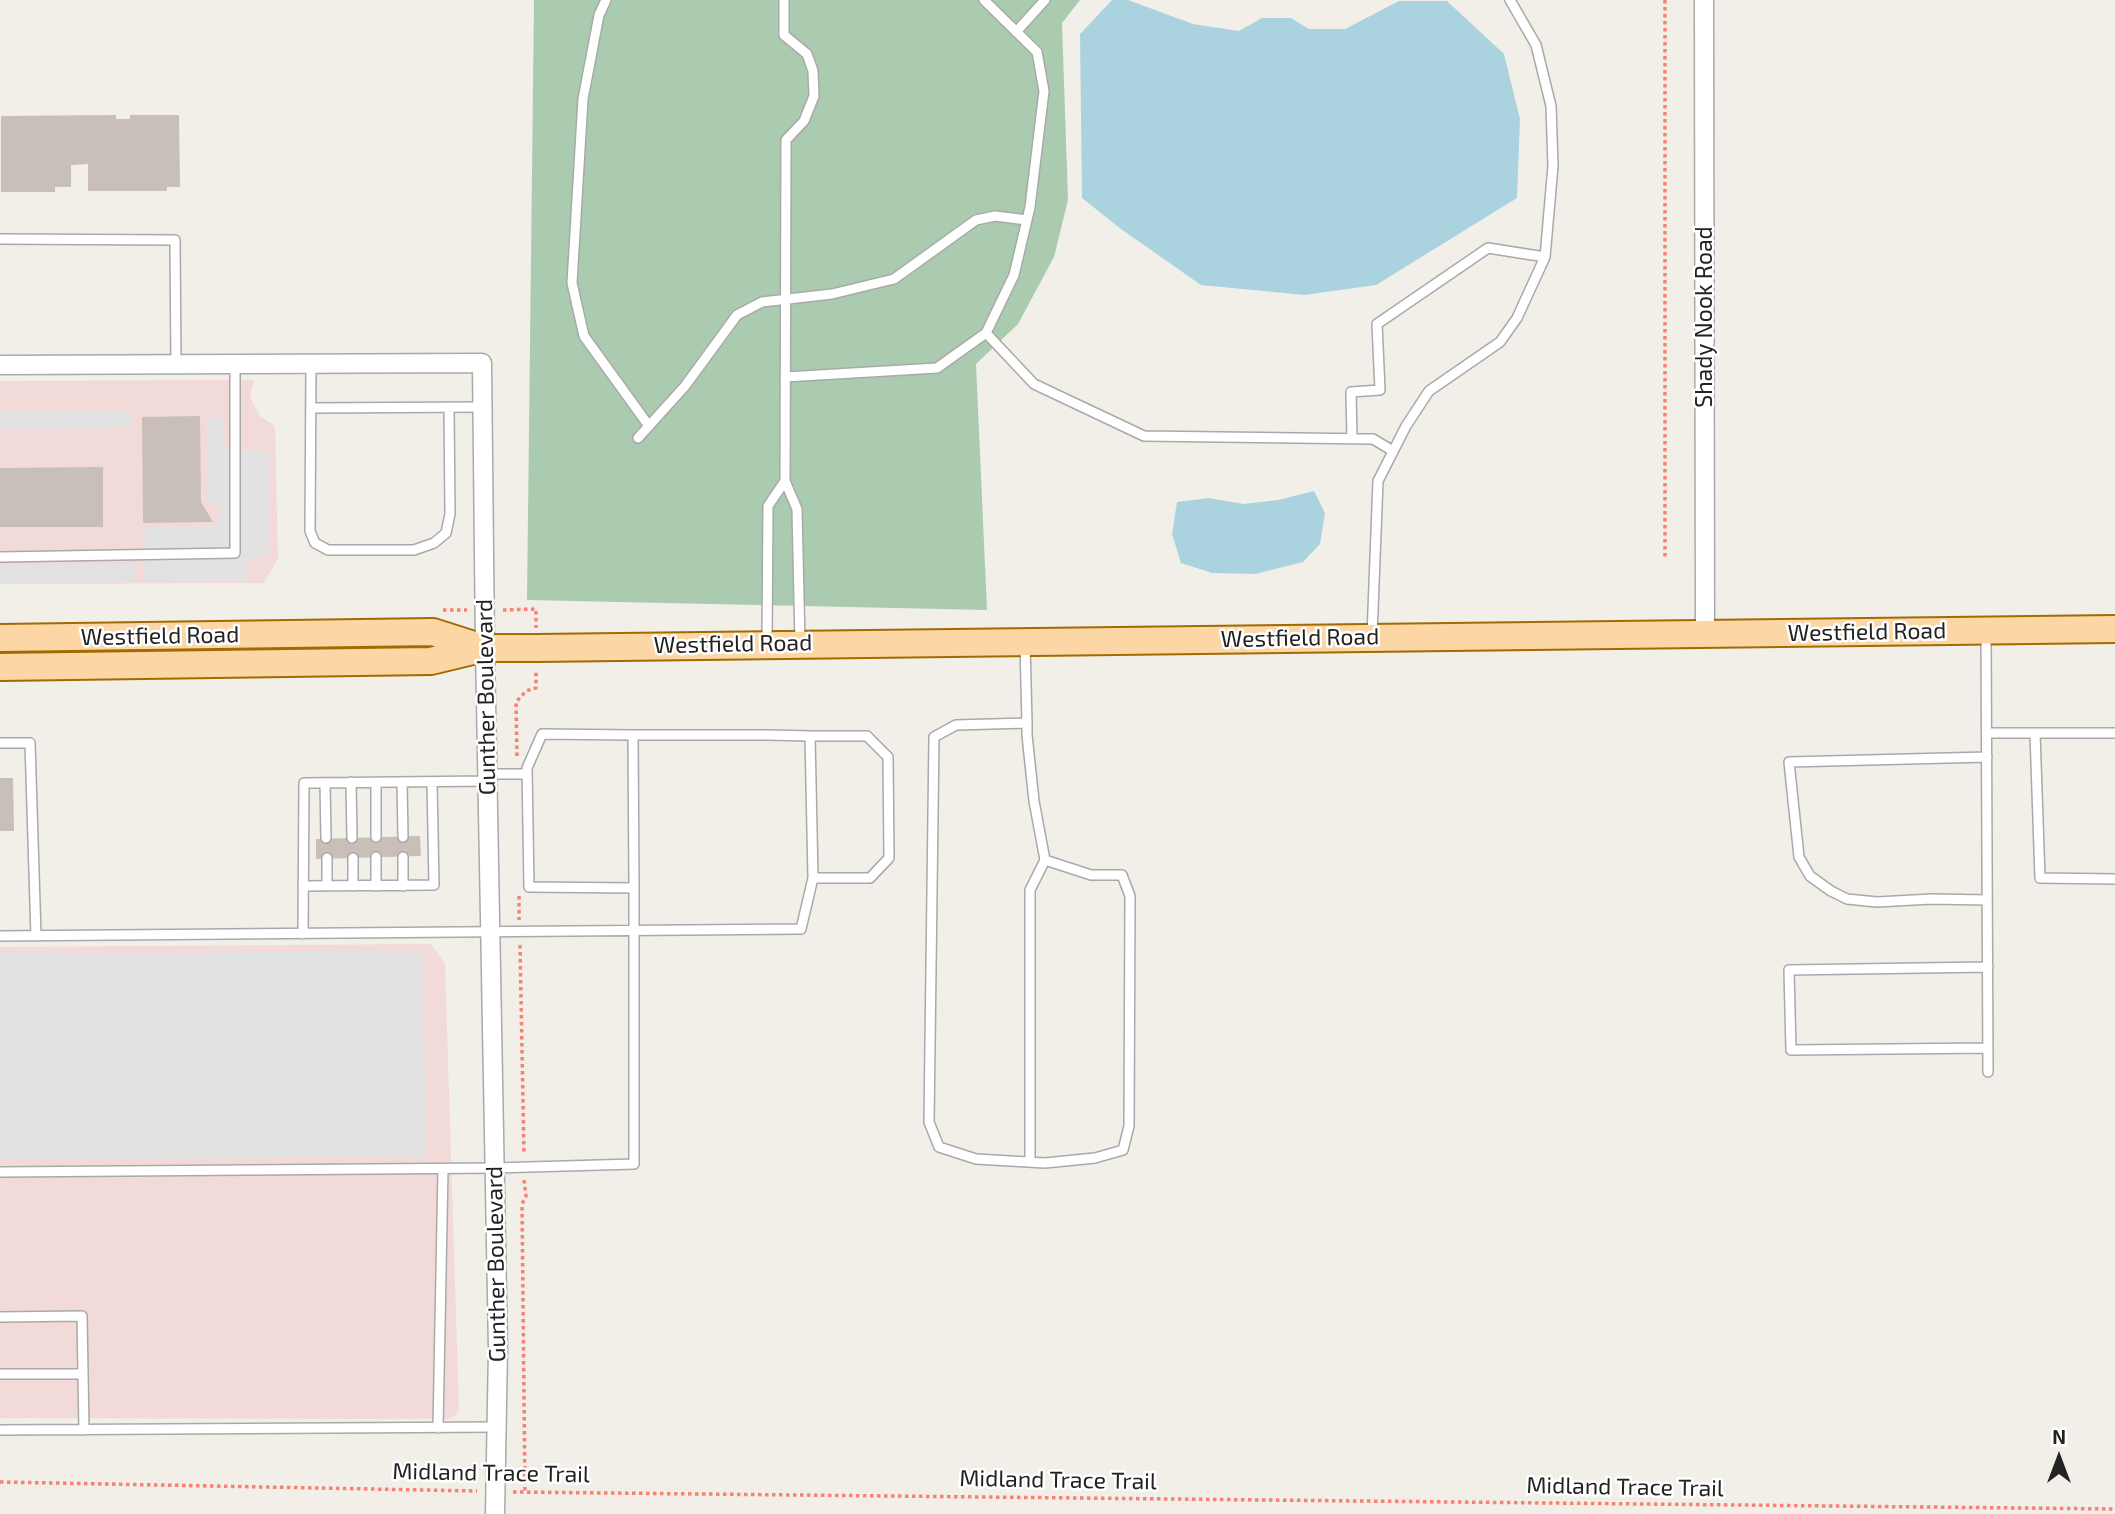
<!DOCTYPE html>
<style>
body{margin:0}
#map{position:relative;width:2115px;height:1514px;overflow:hidden;background:#f2efe9;font-family:"Exo 2",sans-serif}
canvas{display:block}
.north{position:absolute;left:2024px;top:1423px;width:70px;height:70px;-webkit-text-stroke:5px #fff;paint-order:stroke;rotate:0deg;font-size:19px;font-weight:700;line-height:28px;text-align:center;color:#222}
.north::after{content:'';display:block;margin:auto;width:24px;height:32px;background:#222;clip-path:polygon(50% 0,100% 100%,50% 72%,0 100%)}
</style>
<div id="map">
<canvas width="2115" height="1514"></canvas>
<div class="north">N</div>
</div>
<script>
const c = document.querySelector('canvas').getContext('2d');
c.lineJoin = 'round';
function fill(path, color) {
  c.fillStyle = color;
  c.fill(path, 'evenodd');
}
function poly(rows) {
  const path = new Path2D();
  for (const r of rows) {
    path.moveTo(r[0], r[1]);
    for (let i = 2; i < r.length; i += 2) path.lineTo(r[i], r[i + 1]);
  }
  return path;
}
function strokePath(path, color, width, dash) {
  c.strokeStyle = color;
  c.lineWidth = width;
  c.lineCap = dash ? 'butt' : 'round';
  c.setLineDash(dash || []);
  c.stroke(path);
}
function drawText(font, color, halo, rows, align = 'center') {
  c.font = font + ' "Exo 2",sans-serif';
  c.lineWidth = 5;
  c.setLineDash([]);
  c.textBaseline = 'middle';
  c.strokeStyle = halo;
  c.fillStyle = color;
  for (const [text, x, y, turn = 0] of rows) {
    c.save();
    c.translate(x, y);
    c.rotate((+turn || 0) * Math.PI / 180);
    c.textAlign = isNaN(turn) ? turn : align;
    if (halo) c.strokeText(text, 0, 0);
    c.fillText(text, 0, 0);
    c.restore();
  }
}
fill(poly([
 [254,380,250,397,260,416,275,426,278,558,264,583,0,584,0,381],
 [431,944,445,964,459,1411,451,1419,0,1418,0,947]
]), '#f2dad9');
fill(poly([
 [534,0,1080,0,1062,23,1068,200,1054,257,1018,324,976,364,987,610,527,600]
]), '#aacbaf');
fill(poly([
 [132,411,132,428,0,429,0,412],
 [224,418,225,452,269,451,270,556,248,557,248,580,143,581,145,527,219,526,219,506,208,506,207,419],
 [134,564,134,582,0,583,0,565],
 [423,951,426,1157,0,1160,0,954]
]), '#e2e2e2');
fill(poly([
 [1112,0,1128,0,1193,24,1239,31,1262,18,1291,18,1309,29,1345,29,1399,1,1447,1,1504,54,1520,119,1517,198,1376,285,1304,295,1201,285,1121,229,1082,198,1080,34],
 [1314,491,1325,513,1320,544,1303,562,1255,574,1212,573,1181,563,1172,534,1177,502,1209,498,1244,504,1278,500]
]), '#aad3df');
fill(poly([
 [116,115,116,119,130,119,130,115,179,115,180,187,167,187,167,191,88,191,88,164,71,165,71,187,55,187,55,192,1,192,1,116],
 [200,416,201,502,213,522,143,523,142,417],
 [103,467,103,527,0,527,0,468],
 [0,778,13,778,14,831,0,831],
 [420,836,421,856,316,859,316,839]
]), '#c7bfb8');
const lane = poly([
 [606,0,599,15,583,99,572,283,584,336,649,426],
 [784,0,784,35,807,54,813,71,814,96,804,121,786,140,785,481,797,509,800,643],
 [1016,32,1045,0],
 [0,239,175,240,176,364],
 [986,333,1034,384,1144,436,1373,439,1393,451],
 [311,364,310,531,315,543,328,550,414,550,434,543,446,533,450,514,449,407],
 [785,377,937,368,986,333,1014,275,1030,207,1044,91,1037,52,984,0],
 [311,408,483,407],
 [638,438,685,386,737,315,762,302,832,294,894,279,976,220,995,216,1027,220],
 [1352,439,1351,392,1380,390,1377,324,1488,248,1545,257],
 [0,557,235,553,235,364],
 [1986,632,1988,1072],
 [1372,636,1378,481,1406,426,1429,391,1500,342,1517,318,1545,257,1553,166,1551,106,1536,45,1510,0],
 [767,642,768,506,785,481],
 [1025,643,1027,723,1027,735,1034,801,1045,860,1091,875,1122,875,1130,896,1129,1126,1123,1150,1095,1158,1045,1163,976,1159,939,1147,929,1122,934,737,956,725,1027,723],
 [1987,733,2115,733],
 [2035,733,2040,878,2115,879],
 [810,736,813,878],
 [0,743,30,743,36,936],
 [1987,757,1789,762,1799,857,1810,876,1831,891,1847,899,1877,902,1932,899,1987,900],
 [487,774,527,774],
 [351,782,352,838],
 [376,782,376,837],
 [402,782,403,837],
 [325,783,326,838],
 [376,857,376,886],
 [403,857,403,886],
 [327,858,327,886],
 [353,858,353,886],
 [303,886,434,885,432,782],
 [303,934,304,783,487,781],
 [0,936,801,929,813,878,870,878,889,858,888,757,867,736,810,736,768,735,633,735,542,734,527,768,529,887,634,888,633,735],
 [1988,967,1789,970,1791,1050,1988,1048],
 [1030,1162,1030,890,1045,860],
 [0,1172,495,1168,634,1164,634,888],
 [0,1317,82,1316,84,1430],
 [0,1374,83,1374],
 [438,1428,443,1169],
 [0,1430,497,1427]
]);
const street = poly([
 [1704,0,1705,634],
 [0,365,482,363,485,648,498,1349,495,1514]
]);
const primary = poly([
 [0,638,433,632,483,648],
 [0,667,431,661,485,648,536,648,2115,629]
]);
strokePath(lane, '#a9a9a9', 12);
strokePath(street, '#a9a9a9', 21);
strokePath(primary, '#a06b00', 30);
strokePath(poly([
 [1665,0,1665,560],
 [443,610,467,610],
 [503,610,536,609,536,628],
 [517,756,516,702,526,691,536,688,536,671],
 [519,896,519,920],
 [520,945,524,1154],
 [524,1180,526,1196,522,1204,525,1492],
 [0,1482,477,1491],
 [513,1492,2115,1509]
]), '#fa8072', 3.5, [3.5, 3.5]);
strokePath(lane, '#fff', 9);
strokePath(street, '#fff', 18);
strokePath(primary, '#fcd6a4', 26);
drawText('23px', '#222', '#fff', [
 ["Shady Nook Road",1704,317,-90],
 ["Westfield Road",1867,632,-1],
 ["Westfield Road",160,636,-1],
 ["Westfield Road",1300,638,-1],
 ["Westfield Road",733,644,-1],
 ["Gunther Boulevard",486,697,-91],
 ["Gunther Boulevard",496,1264,-91],
 ["Midland Trace Trail",491,1473,1],
 ["Midland Trace Trail",1058,1480,1],
 ["Midland Trace Trail",1625,1487,1]
]);
</script>
